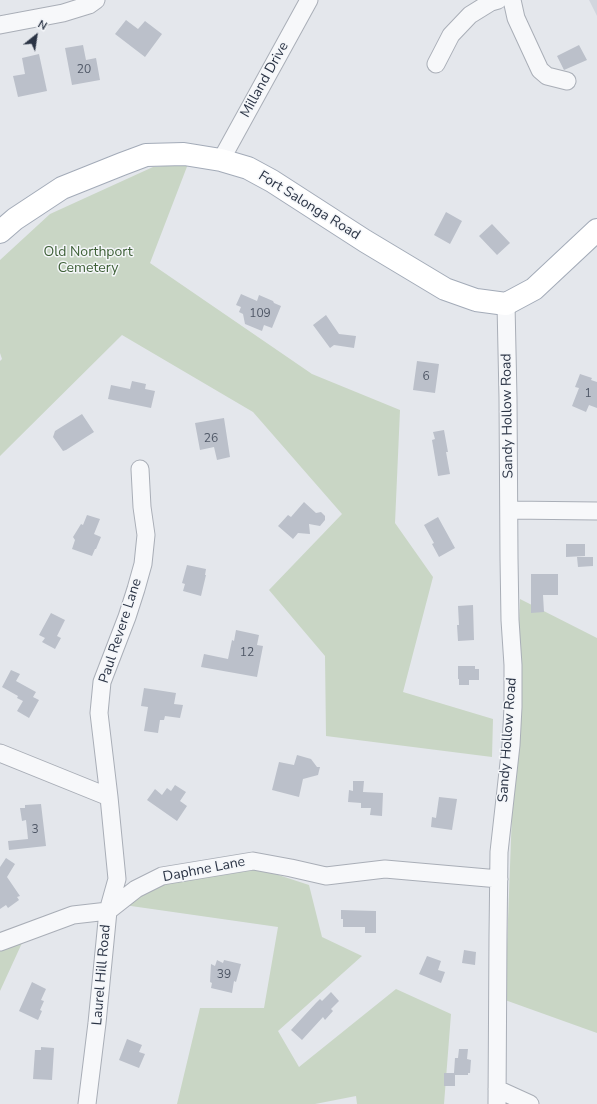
<!DOCTYPE html>
<style>
body{margin:0}
#map{position:relative;width:597px;height:1104px;overflow:hidden;background:#e4e7ec;font-family:"Nunito Sans",sans-serif}
canvas{display:block}
.north{position:absolute;left:16px;top:16px;width:40px;height:40px;-webkit-text-stroke:3px #f4f6f9;paint-order:stroke;rotate:30deg;font-size:11px;font-weight:700;line-height:16px;text-align:center;color:#2b3445}
.north::after{content:'';display:block;margin:auto;width:14px;height:18px;background:#2b3445;clip-path:polygon(50% 0,100% 100%,50% 72%,0 100%)}
</style>
<div id="map">
<canvas width="597" height="1104"></canvas>
<div class="north">N</div>
</div>
<script>
const c = document.querySelector('canvas').getContext('2d');
c.lineJoin = 'round';
function fill(path, color) {
  c.fillStyle = color;
  c.fill(path, 'evenodd');
}
function poly(rows) {
  const path = new Path2D();
  for (const r of rows) {
    path.moveTo(r[0], r[1]);
    for (let i = 2; i < r.length; i += 2) path.lineTo(r[i], r[i + 1]);
  }
  return path;
}
function strokePath(path, color, width, dash) {
  c.strokeStyle = color;
  c.lineWidth = width;
  c.lineCap = dash ? 'butt' : 'round';
  c.setLineDash(dash || []);
  c.stroke(path);
}
function drawText(font, color, halo, rows, align = 'center') {
  c.font = font + ' "Nunito Sans",sans-serif';
  c.lineWidth = 3;
  c.setLineDash([]);
  c.textBaseline = 'middle';
  c.strokeStyle = halo;
  c.fillStyle = color;
  for (const [text, x, y, turn = 0] of rows) {
    c.save();
    c.translate(x, y);
    c.rotate((+turn || 0) * Math.PI / 180);
    c.textAlign = isNaN(turn) ? turn : align;
    if (halo) c.strokeText(text, 0, 0);
    c.fillText(text, 0, 0);
    c.restore();
  }
}
fill(poly([
 [589,0,597,0,597,16]
]), '#d2d6de');
fill(poly([
 [188,164,150,263,312,374,400,410,395,523,433,577,403,692,493,719,492,757,326,736,325,656,269,590,342,514,253,412,122,335,0,456,0,361,2,359,0,353,0,260,50,214,153,167],
 [520,599,597,638,597,1033,505,1000],
 [260,869,309,885,322,937,362,956,278,1031,299,1067,396,989,451,1014,444,1104,357,1104,356,1096,315,1104,177,1104,200,1008,264,1008,278,927,124,905,169,882],
 [22,943,0,991,0,950]
]), '#c9d6c5');
fill(poly([
 [126,20,138,29,145,21,162,34,145,57,115,34],
 [83,45,86,60,96,58,100,80,72,85,65,48],
 [579,45,587,60,564,70,557,56],
 [39,54,47,91,18,97,13,76,25,74,22,58],
 [446,212,462,221,450,244,434,235],
 [492,224,510,243,497,255,479,236],
 [241,294,257,301,259,295,273,301,274,303,281,306,272,328,264,325,262,331,245,324,243,314,239,312,241,307,236,305],
 [326,315,339,334,356,336,354,348,334,345,330,348,313,325],
 [417,361,439,364,435,393,413,390],
 [580,374,592,378,591,380,597,382,597,408,589,405,586,412,572,406,579,388,575,387],
 [132,381,146,384,145,389,155,391,151,408,108,399,111,385,130,389],
 [82,414,94,432,66,450,63,451,53,437,55,431],
 [224,418,230,457,217,460,214,447,200,450,195,423],
 [444,430,448,452,446,452,450,474,438,476,432,440,435,439,433,432],
 [304,502,316,513,321,512,325,516,325,520,320,526,309,524,310,534,298,533,293,539,278,526,288,515,291,517],
 [87,515,100,519,94,534,101,537,96,549,95,549,92,556,72,549,75,540,73,537,81,524,83,525],
 [438,517,455,548,439,557,432,544,434,543,424,525],
 [566,544,585,544,585,556,566,557],
 [577,557,593,557,593,566,578,567],
 [187,565,206,569,205,575,206,575,201,596,183,591,185,584,182,583],
 [531,574,558,574,558,595,543,595,544,612,531,613],
 [473,605,474,640,458,641,457,625,459,625,458,606],
 [51,613,65,620,57,636,61,638,55,649,42,642,45,638,39,635],
 [236,630,259,635,257,645,263,646,257,677,201,667,204,654,228,659,232,640,234,641],
 [458,666,475,666,475,669,479,669,479,680,469,680,469,685,459,685,459,679,458,679],
 [11,670,20,674,16,681,36,692,33,697,39,700,29,718,17,711,23,701,17,698,18,696,2,687],
 [144,688,176,693,174,704,183,705,180,718,165,716,164,720,160,720,158,733,144,731,148,707,141,706],
 [297,755,311,759,317,767,320,767,318,775,303,779,299,797,272,790,279,762,294,765],
 [353,781,364,781,363,792,383,793,382,816,370,815,371,808,361,808,361,803,348,802,349,790,353,791],
 [175,785,186,792,180,801,187,806,177,821,147,800,155,789,162,795,167,788,171,791],
 [439,797,457,799,452,830,431,827,432,817,436,818],
 [41,804,46,846,9,850,8,841,28,839,26,820,22,821,20,808,25,808,25,805],
 [6,858,15,864,7,877,20,896,17,897,19,900,8,908,6,905,0,909,0,867],
 [341,910,376,911,376,933,365,933,365,927,343,927,343,919,341,919],
 [464,950,476,952,475,965,462,963],
 [427,956,441,961,438,970,445,972,441,983,419,974],
 [217,960,223,963,224,960,241,964,236,982,234,981,232,993,211,988,212,983,210,982,211,964,215,966],
 [32,982,46,989,41,1000,44,1001,40,1010,42,1011,38,1020,19,1011],
 [331,992,339,1001,331,1009,333,1011,325,1020,323,1017,302,1040,291,1030,316,1003,320,999,322,1001],
 [127,1039,142,1045,139,1052,145,1054,139,1068,119,1060],
 [41,1047,54,1048,52,1080,33,1079,35,1050,41,1050],
 [459,1049,468,1049,467,1059,471,1060,470,1073,468,1073,468,1075,455,1075,455,1086,444,1086,444,1073,454,1073,455,1058,458,1058]
]), '#bbc0ca');
const minor = poly([
 [512,0,516,18,540,70,547,76,567,81],
 [0,25,63,13,89,5,96,0],
 [436,64,451,35,470,15,491,2,498,0],
 [221,160,309,0],
 [509,510,597,511],
 [0,753,109,797],
 [0,942,73,915,108,911,136,889,162,876,253,861,291,868,326,876,385,869,499,879],
 [497,1089,530,1104],
 [87,1104,97,1023,108,911,117,879,109,797,99,713,102,682,127,617,136,589,143,564,146,535,142,507,140,469],
 [497,1104,498,936,499,852,511,745,513,707,513,665,510,620,509,558,508,398,506,304]
]);
const major = poly([
 [0,232,15,219,62,188,122,164,146,155,184,154,221,160,248,168,272,181,365,241,445,289,476,300,506,304,534,289,597,230]
]);
strokePath(minor, '#a9aeb7', 19);
strokePath(major, '#a3abb8', 24);
strokePath(minor, '#f7f8fa', 17);
strokePath(major, '#fff', 22);
drawText('12px', '#4f5766', null, [
 ["20",84,70],
 ["109",260,314],
 ["6",426,377],
 ["1",588,394],
 ["26",211,439],
 ["12",247,653],
 ["3",35,830],
 ["39",224,975]
]);
drawText('14px', '#2b3445', '#f4f6f9', [
 ["Milland Drive",265,80,-61],
 ["Fort Salonga Road",309,206,32],
 ["Sandy Hollow Road",508,416,-91],
 ["Paul Revere Lane",121,631,-72],
 ["Sandy Hollow Road",508,740,-86],
 ["Daphne Lane",204,870,-11],
 ["Laurel Hill Road",102,975,-85]
]);
drawText('14px', '#3f6138', '#f4f6f9', [
 ["Old Northport",88,253],
 ["Cemetery",88,269]
]);
</script>
